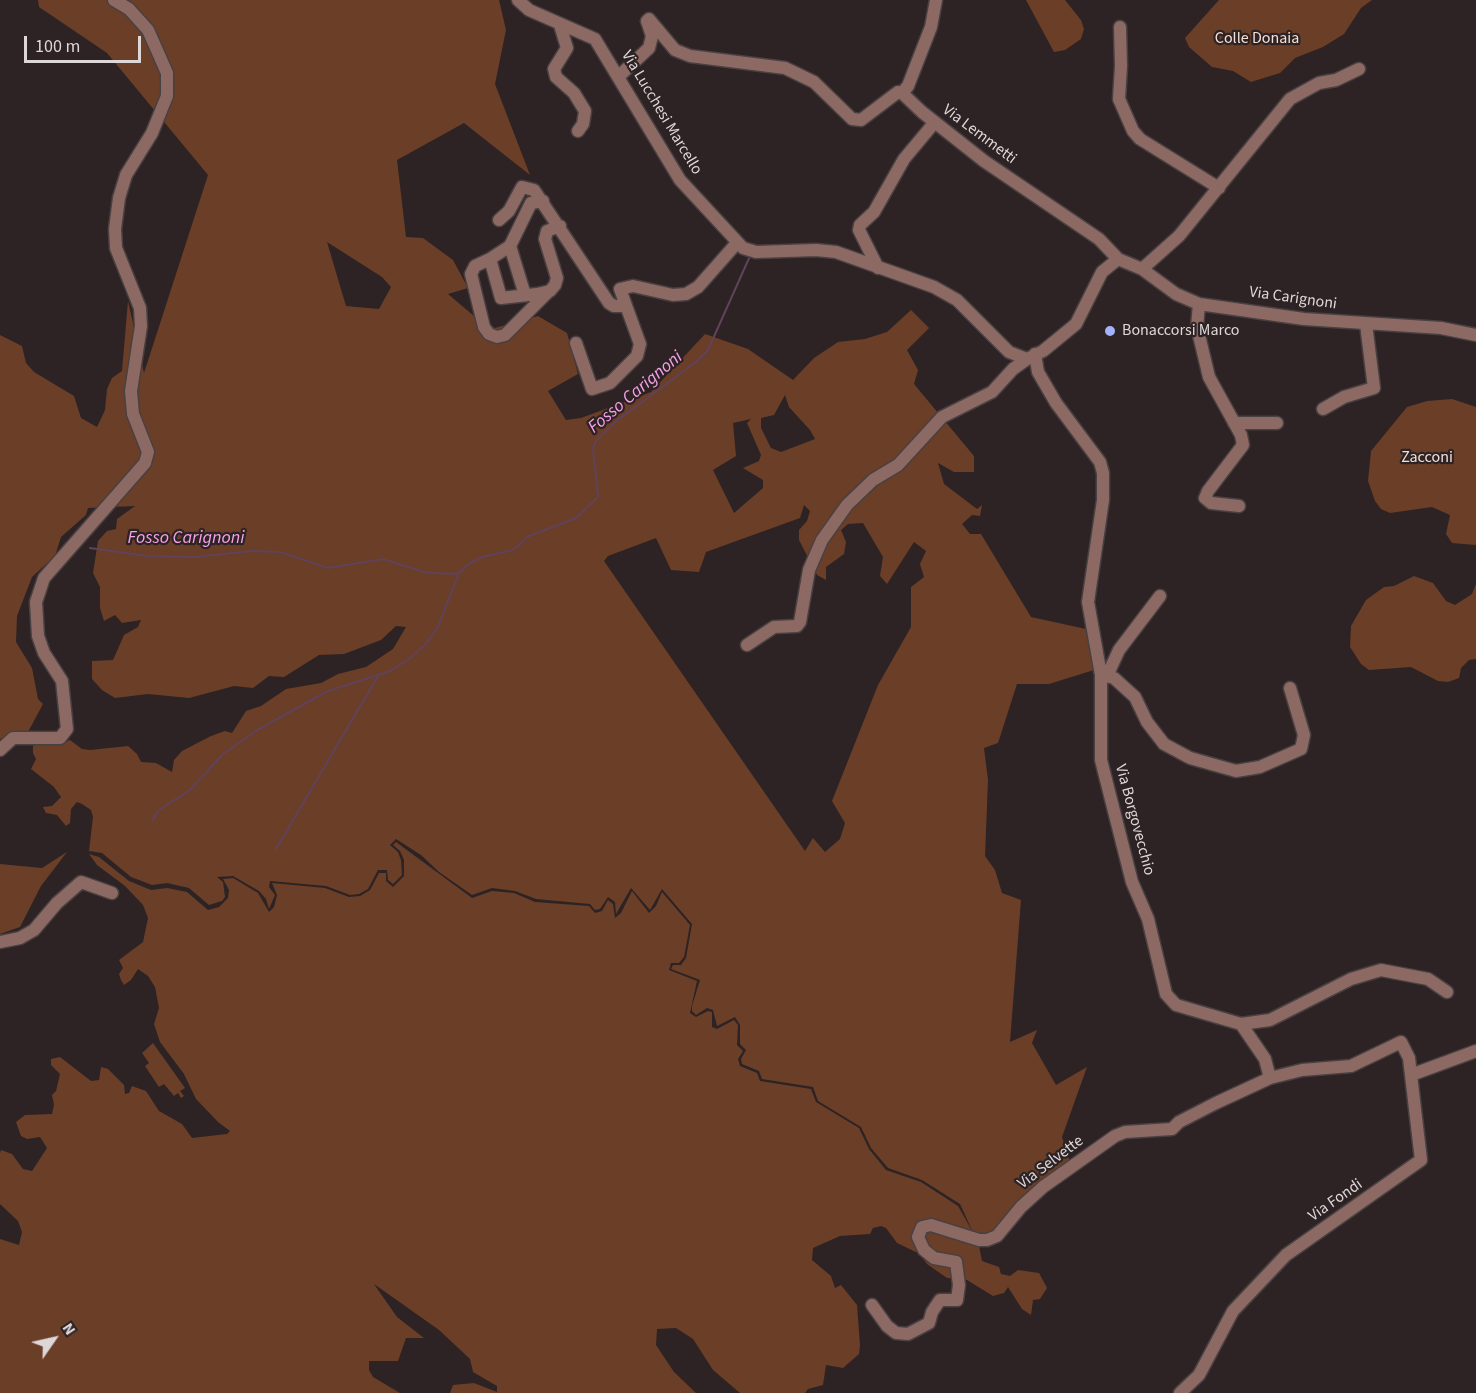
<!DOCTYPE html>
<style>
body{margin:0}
#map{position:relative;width:1476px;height:1393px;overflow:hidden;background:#2d2324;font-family:"Source Sans 3",sans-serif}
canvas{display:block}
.north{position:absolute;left:24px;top:1309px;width:60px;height:60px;-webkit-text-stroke:4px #2d2324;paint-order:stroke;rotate:56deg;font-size:16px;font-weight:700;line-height:24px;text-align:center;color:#ded7d8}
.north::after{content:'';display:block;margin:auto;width:21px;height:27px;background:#ded7d8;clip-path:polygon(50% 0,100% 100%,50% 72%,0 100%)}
.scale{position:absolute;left:24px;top:36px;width:117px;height:27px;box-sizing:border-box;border:3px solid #ded7d8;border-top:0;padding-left:8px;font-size:18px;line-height:21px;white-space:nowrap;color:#ded7d8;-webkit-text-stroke:4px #2d2324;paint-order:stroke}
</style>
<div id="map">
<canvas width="1476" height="1393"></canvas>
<div class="north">N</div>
<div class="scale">100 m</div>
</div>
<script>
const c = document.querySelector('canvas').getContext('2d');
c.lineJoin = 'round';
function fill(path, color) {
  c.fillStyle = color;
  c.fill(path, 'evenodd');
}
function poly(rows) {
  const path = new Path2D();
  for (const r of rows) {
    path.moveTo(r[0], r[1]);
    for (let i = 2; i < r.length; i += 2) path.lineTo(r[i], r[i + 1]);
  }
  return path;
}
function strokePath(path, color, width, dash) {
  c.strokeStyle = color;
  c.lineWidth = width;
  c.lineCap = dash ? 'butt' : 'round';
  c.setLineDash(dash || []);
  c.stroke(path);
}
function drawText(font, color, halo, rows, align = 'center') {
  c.font = font + ' "Source Sans 3",sans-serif';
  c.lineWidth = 4.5;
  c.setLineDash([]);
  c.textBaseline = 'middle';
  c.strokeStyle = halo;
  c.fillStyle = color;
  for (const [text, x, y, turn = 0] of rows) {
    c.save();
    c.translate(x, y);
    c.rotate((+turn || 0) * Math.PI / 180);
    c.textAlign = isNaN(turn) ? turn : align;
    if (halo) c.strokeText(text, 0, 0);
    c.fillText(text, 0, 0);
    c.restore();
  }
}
fill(poly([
 [38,0,499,0,506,30,495,84,530,175,464,123,397,160,406,237,423,238,453,260,468,288,448,294,474,316,495,328,538,316,567,333,578,374,548,391,566,420,581,418,651,392,705,334,748,349,793,380,814,358,838,342,865,339,887,332,911,310,929,328,907,350,918,370,914,384,974,456,974,472,954,472,938,463,944,484,977,509,982,505,980,516,972,515,962,524,970,534,981,534,1031,617,1086,629,1094,670,1049,684,1017,684,998,743,984,748,988,780,985,856,995,870,1002,893,1021,900,1010,1042,1037,1030,1032,1043,1056,1085,1087,1067,1062,1137,1070,1162,993,1233,979,1235,972,1230,960,1204,922,1180,888,1168,871,1148,861,1127,818,1101,813,1087,762,1079,759,1071,742,1064,741,1059,746,1050,740,1044,740,1025,735,1017,717,1026,713,1010,707,1008,696,1015,692,1011,692,1006,700,980,671,969,673,965,681,965,686,958,692,924,662,889,650,910,631,888,616,914,615,902,608,897,600,909,595,910,590,904,536,899,515,891,492,888,472,895,439,872,421,855,396,839,390,845,398,852,401,860,402,875,393,884,388,880,387,870,378,870,368,889,359,894,350,895,326,886,270,881,269,887,275,895,269,909,266,899,259,891,233,876,217,877,223,882,225,897,222,901,209,905,189,888,167,883,152,885,131,877,102,853,89,851,93,817,91,810,82,804,77,802,71,809,70,823,66,826,57,815,46,813,43,807,52,806,61,797,54,787,31,769,36,759,33,753,33,746,40,742,58,745,70,740,82,749,90,750,128,746,137,754,141,762,156,763,172,772,174,760,182,751,211,736,225,731,232,733,246,711,261,706,286,689,321,683,338,674,366,667,393,649,406,627,396,626,381,640,344,654,319,655,284,677,269,676,253,688,234,686,189,698,148,694,115,698,102,690,92,679,92,661,113,660,124,635,138,627,141,620,122,623,115,615,104,621,100,608,100,587,93,573,98,541,107,531,116,529,117,519,135,506,88,508,86,515,61,537,55,556,32,577,17,616,16,642,32,668,38,699,43,704,28,732,0,739,0,335,22,346,26,363,34,372,74,396,81,418,97,427,105,410,107,389,112,378,122,371,128,301,144,373,208,175,107,53,39,7],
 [327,242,382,277,391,287,379,309,346,306],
 [785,395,789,407,810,430,815,439,781,452,771,448,761,428,761,418,774,415],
 [751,419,747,423,761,455,759,461,743,468,763,480,763,488,734,513,713,470,736,456,733,423],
 [804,505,810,511,807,521,799,530,799,540,817,575,826,580,826,567,844,554,846,542,841,530,848,524,863,523,883,557,880,576,887,584,914,542,926,551,920,564,924,577,911,587,911,627,878,685,832,801,845,823,840,839,825,852,813,838,805,851,604,561,608,556,656,538,671,570,699,572,706,552,800,518],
 [1026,0,1065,0,1081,20,1084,29,1081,39,1065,50,1054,52],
 [1219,0,1372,0,1361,8,1344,34,1323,47,1295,58,1280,73,1251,82,1233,71,1212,67,1189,47,1185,38],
 [1452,399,1476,407,1476,545,1452,543,1446,534,1450,515,1432,507,1390,513,1381,509,1375,501,1368,481,1371,451,1407,407,1427,401],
 [1414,576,1433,583,1446,601,1455,605,1472,594,1476,584,1476,659,1469,660,1461,668,1459,678,1448,682,1438,681,1411,667,1369,670,1361,664,1350,647,1351,626,1366,600,1384,587,1394,586],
 [396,842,472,898,492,891,514,893,535,902,589,906,595,913,602,911,608,900,613,904,615,918,621,913,632,891,649,913,656,906,662,892,690,925,684,957,679,963,671,963,669,970,697,981,690,1013,696,1017,708,1011,712,1012,712,1027,717,1029,734,1020,738,1025,737,1045,743,1051,738,1059,740,1066,757,1073,760,1081,811,1089,816,1102,859,1128,869,1149,886,1170,921,1182,958,1206,978,1241,982,1261,999,1267,1001,1274,1010,1276,1018,1270,1039,1273,1047,1288,1040,1299,1033,1300,1031,1315,1022,1309,1008,1287,1004,1293,993,1296,967,1280,947,1278,927,1264,920,1254,897,1243,886,1228,881,1226,873,1228,870,1234,840,1236,813,1248,812,1260,831,1276,835,1288,841,1285,857,1305,860,1345,859,1354,843,1368,826,1365,823,1385,808,1389,805,1393,740,1393,713,1370,693,1339,676,1328,657,1329,656,1345,674,1372,696,1393,450,1393,453,1385,474,1383,497,1392,497,1386,473,1372,470,1359,439,1330,374,1284,397,1317,424,1338,406,1338,398,1361,369,1361,369,1370,373,1377,400,1393,0,1393,0,1239,19,1245,22,1232,18,1221,0,1204,0,1153,1,1150,12,1154,23,1169,32,1171,47,1148,40,1137,27,1139,21,1136,16,1122,25,1115,52,1114,54,1105,52,1095,56,1091,60,1074,51,1065,51,1059,60,1057,91,1081,99,1080,101,1067,108,1069,124,1085,125,1094,129,1093,132,1086,146,1091,159,1111,182,1124,192,1138,227,1134,230,1131,218,1122,196,1099,184,1074,160,1042,154,1024,159,1008,155,987,148,976,138,969,131,980,124,985,121,980,119,974,123,968,119,960,143,942,148,918,143,905,125,886,97,865,89,854,99,857,129,881,151,890,167,888,187,892,208,910,219,907,228,898,229,890,223,879,233,878,258,893,269,912,274,907,277,895,272,883,325,888,349,897,360,896,370,890,379,873,386,873,386,881,393,887,404,876,404,860,400,851,393,845],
 [67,852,41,886,20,927,0,934,0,864,42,868],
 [153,1043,185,1088,180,1091,184,1096,181,1098,178,1093,174,1096,164,1084,159,1087,145,1066,149,1063,142,1053]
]), '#6b3e27');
strokePath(poly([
 [90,548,147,556,195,557,252,551,280,552,328,568,383,559,424,572,451,574,459,573,470,563,482,557,513,550,529,536,576,518,598,497,593,448,596,441,615,422,697,361,708,350,750,256],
 [152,821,159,810,190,790,224,753,259,729,328,691,390,671,409,659,426,644,438,627,459,573],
 [276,849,378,676]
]), '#60425b', 2);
const minor = poly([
 [518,0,529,10,595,39,680,180,743,248,756,252,816,250,836,252,934,287,957,300,1009,352,1027,359,1043,351,1076,324,1102,272,1118,259],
 [936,0,931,27,908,86,902,93,922,112,984,161,1099,239,1118,259],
 [560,25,567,48,554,69,556,77,574,93,585,111,583,124,578,131],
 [1120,27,1121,66,1119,99,1133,131,1140,139,1219,188],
 [618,77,649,48,652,36,647,21,649,19,675,50,690,56,785,68,814,82,852,119,861,120,898,92,902,93],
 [543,201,531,203,510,246,490,259,501,298,537,294,550,291,555,285,557,278,545,239,547,231,560,226],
 [499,220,509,211,522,187,534,190,609,303,614,306,624,306],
 [510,246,525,295],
 [490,259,475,266,471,274,484,327,489,334,497,337,505,335,549,291],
 [1118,259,1142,269,1176,294,1199,304,1304,319,1441,328,1476,335],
 [878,268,859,230,860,225,874,212,904,159,935,122],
 [1142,269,1179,236,1290,99,1319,83,1336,80,1359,69],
 [1199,304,1197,327,1209,377,1241,435,1243,445,1208,491,1205,498,1211,503,1239,506],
 [576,343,592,389,610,383,637,356,640,344,620,289,633,286,673,295,686,294,698,287,736,244],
 [1035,354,1038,372,1056,403,1100,462,1103,473,1103,500,1088,602,1101,675,1101,760,1132,882,1148,919,1166,994,1176,1005,1241,1024,1265,1059,1270,1078],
 [1323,409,1344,397,1374,388,1366,324],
 [1234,423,1277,423],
 [747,645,774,627,797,626,800,622,809,570,822,540,847,505,873,480,898,465,942,417,992,392,1013,369,1027,359],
 [1101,675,1114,678,1135,697,1147,722,1164,744,1190,758,1236,771,1260,767,1301,749,1304,735,1290,688],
 [1107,676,1119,650,1160,596],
 [0,750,13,738,60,738,67,729,62,681,44,653,38,636,36,602,44,578,145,463,148,452,133,414,131,391,141,326,140,308,116,248,115,229,119,198,126,175,152,133,167,96,167,73,148,30,129,9,114,0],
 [0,942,20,938,34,930,57,903,81,882,112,893],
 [1241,1024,1270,1020,1351,979,1381,970,1428,979,1447,992],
 [1411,1075,1476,1051],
 [872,1305,887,1326,896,1333,908,1334,929,1323,932,1312,940,1300,957,1300,959,1285,956,1262,934,1258,924,1250,918,1237,922,1227,931,1225,979,1240,987,1240,997,1236,1021,1207,1043,1187,1115,1136,1125,1132,1172,1129,1179,1122,1216,1103,1270,1078,1302,1070,1351,1066,1401,1042,1409,1058,1421,1160,1286,1255,1233,1311,1199,1375,1180,1393]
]);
strokePath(minor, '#494041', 15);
strokePath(minor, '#8d6964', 12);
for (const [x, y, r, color] of [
 [1110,331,6,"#a4b2fc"]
]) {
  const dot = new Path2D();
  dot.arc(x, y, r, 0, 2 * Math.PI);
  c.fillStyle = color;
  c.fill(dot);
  strokePath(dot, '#2d2324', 2);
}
drawText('16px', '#f4dfd5', '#2d2324', [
 ["Colle Donaia",1257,39],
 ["Zacconi",1427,458]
]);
drawText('16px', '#ded7d8', '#2d2324', [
 ["Via Lucchesi Marcello",661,113,59],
 ["Via Lemmetti",979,135,37],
 ["Via Carignoni",1293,299,8],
 ["Via Borgovecchio",1134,820,75],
 ["Via Selvette",1051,1163,-37],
 ["Via Fondi",1336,1201,-35]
]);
drawText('16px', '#ded7d8', '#2d2324', [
 ["Bonaccorsi Marco",1122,331]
], 'left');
drawText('italic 18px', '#f6a1e9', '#2d2324', [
 ["Fosso Carignoni",636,393,-40],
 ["Fosso Carignoni",186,539]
]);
</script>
